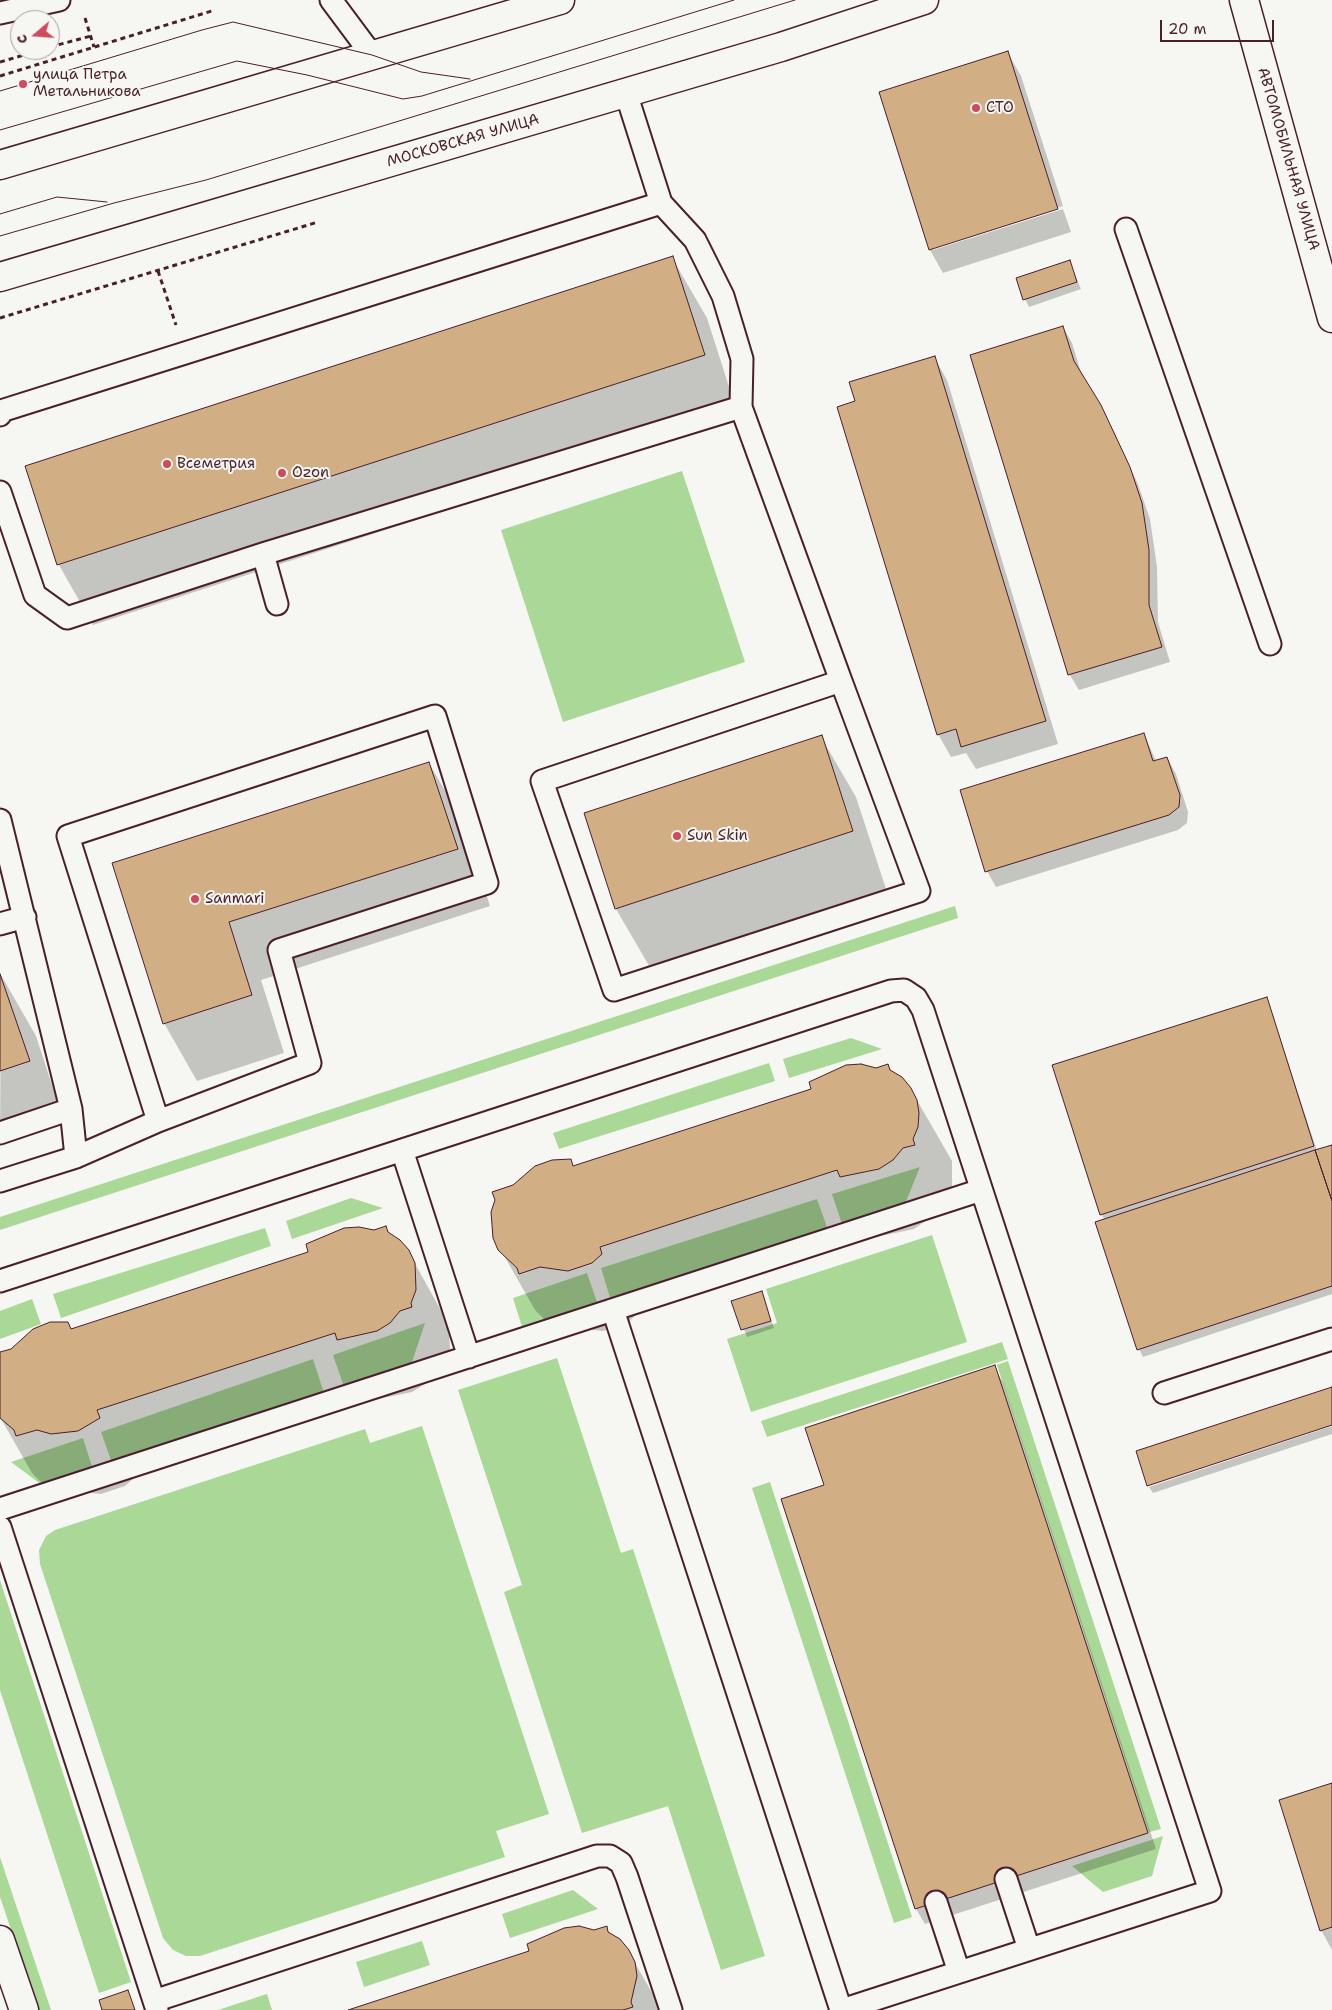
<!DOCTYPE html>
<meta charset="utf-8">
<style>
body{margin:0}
#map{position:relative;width:1332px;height:2010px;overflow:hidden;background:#f6f6f2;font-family:"Shantell Sans",sans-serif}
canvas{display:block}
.north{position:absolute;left:10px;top:10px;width:50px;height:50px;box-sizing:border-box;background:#f6f6f2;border:1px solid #b1a0a2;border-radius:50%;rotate:252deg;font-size:14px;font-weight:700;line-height:20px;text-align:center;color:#4a1f2b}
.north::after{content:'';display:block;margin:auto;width:18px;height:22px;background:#d1495b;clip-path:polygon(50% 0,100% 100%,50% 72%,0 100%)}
.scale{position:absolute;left:1160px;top:20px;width:114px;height:22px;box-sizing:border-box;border:2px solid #4a1f2b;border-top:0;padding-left:6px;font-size:15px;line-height:18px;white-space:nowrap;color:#4a1f2b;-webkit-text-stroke:4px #f6f6f2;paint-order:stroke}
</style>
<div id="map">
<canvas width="1332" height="2010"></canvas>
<div class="north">С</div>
<div class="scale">20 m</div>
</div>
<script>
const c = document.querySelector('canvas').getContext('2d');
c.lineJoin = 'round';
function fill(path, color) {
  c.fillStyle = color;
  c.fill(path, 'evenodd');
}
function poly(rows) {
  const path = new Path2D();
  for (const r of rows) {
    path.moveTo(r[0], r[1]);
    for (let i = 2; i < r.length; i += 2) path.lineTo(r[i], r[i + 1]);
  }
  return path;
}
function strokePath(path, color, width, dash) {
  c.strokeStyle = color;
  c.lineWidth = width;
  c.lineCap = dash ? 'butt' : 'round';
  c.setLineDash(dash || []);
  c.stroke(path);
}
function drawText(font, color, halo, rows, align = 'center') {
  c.font = font + ' "Shantell Sans",sans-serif';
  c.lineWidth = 4;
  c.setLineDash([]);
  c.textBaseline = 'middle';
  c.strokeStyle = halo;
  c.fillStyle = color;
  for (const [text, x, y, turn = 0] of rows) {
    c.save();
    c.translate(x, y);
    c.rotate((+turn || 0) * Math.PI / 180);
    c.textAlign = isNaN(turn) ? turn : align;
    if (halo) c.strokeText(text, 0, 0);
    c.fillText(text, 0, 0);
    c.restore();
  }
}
fill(poly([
 [682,471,745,662,563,722,501,530],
 [955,906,958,918,0,1230,0,1217],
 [851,1038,882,1049,789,1078,783,1059],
 [769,1063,775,1081,559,1149,553,1133],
 [920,1167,905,1204,842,1224,832,1194],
 [351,1198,383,1208,292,1239,286,1221],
 [817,1199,828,1230,611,1301,601,1268],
 [265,1228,271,1246,61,1318,53,1294],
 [932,1235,967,1342,751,1412,727,1339,777,1323,766,1289],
 [587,1273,598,1305,523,1330,513,1298],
 [32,1299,41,1324,0,1339,0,1311],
 [425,1323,410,1368,345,1390,333,1355],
 [1002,1342,1008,1359,767,1437,761,1421],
 [557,1358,621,1553,633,1549,765,1956,721,1970,668,1806,582,1833,504,1592,522,1585,458,1390],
 [313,1359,325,1396,113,1466,101,1432],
 [1008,1361,1161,1829,1149,1832,997,1365],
 [422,1426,549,1814,496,1831,505,1857,200,1956,186,1956,173,1950,163,1938,40,1564,39,1550,46,1536,55,1530,365,1429,370,1443],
 [83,1438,94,1473,46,1488,11,1462],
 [770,1482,912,1917,894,1923,752,1488],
 [0,1580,131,1982,99,1993,0,1690],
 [1163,1836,1152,1876,1103,1892,1072,1866],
 [0,1857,51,2010,38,2010,0,1897],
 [573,1890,598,1909,510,1938,502,1914],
 [422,1941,430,1965,364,1987,356,1962],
 [267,1994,272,2010,218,2010]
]), '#aad897');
fill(poly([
 [1008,53,1021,76,1063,206,933,247,933,250,1063,209,1071,232,943,273,930,250],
 [672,258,707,318,738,415,93,625,59,565,27,467],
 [1069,261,1081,289,1029,307,1025,299],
 [1063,327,1072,343,1082,376,1109,422,1138,484,1150,519,1157,567,1158,622,1170,662,1079,690,1070,675,971,356],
 [934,357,947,380,1058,744,976,769,966,753,951,757,938,734,857,402],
 [1144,734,1156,761,1167,758,1176,774,1188,812,1187,823,1178,830,996,887,987,871],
 [821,737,856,797,887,892,651,969,616,909,585,813],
 [429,763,462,820,490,906,261,980,284,1053,197,1081,164,1023,113,864],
 [1,975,36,1036,64,1122,0,1142],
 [1267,998,1317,1151,1332,1146,1332,1294,1143,1357,1139,1349,1105,1220,1101,1214],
 [888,1065,892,1072,910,1088,952,1161,952,1188,947,1201,927,1220,914,1229,876,1237,872,1230,634,1307,636,1315,627,1323,603,1331,550,1325,535,1310,494,1238,492,1225,496,1199,514,1187,570,1160,574,1167],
 [389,1235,408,1251,449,1325,450,1351,445,1364,425,1384,412,1392,373,1400,369,1393,131,1470,134,1478,125,1486,101,1494,47,1488,32,1473,0,1417,0,1354],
 [761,1292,774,1328,747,1337,733,1301],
 [994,1367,1003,1382,1156,1849,925,1924,916,1909,826,1486],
 [1332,1426,1332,1434,1153,1493,1149,1487],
 [1332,1785,1332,1950,1321,1930],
 [606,1927,610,1934,628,1951,662,2010,352,2010]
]), '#0003');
const building = poly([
 [1008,51,1058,209,929,250,879,92,1008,51],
 [673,256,705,355,57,565,25,466,673,256],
 [1070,260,1077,282,1023,300,1016,278,1070,260],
 [1063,326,1074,361,1101,405,1130,467,1142,503,1149,550,1149,605,1162,647,1068,675,970,355,1063,326],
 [935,356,1046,721,961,747,956,729,937,735,837,407,855,401,849,382,935,356],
 [1144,733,1153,761,1167,757,1180,795,1179,807,1169,815,985,872,960,790,1144,733],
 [822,735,853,831,615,909,584,813,822,735],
 [429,762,458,849,229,922,252,995,163,1024,112,863,429,762],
 [0,974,30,1061,0,1071,0,974],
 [1267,997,1314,1146,1100,1215,1052,1065,1267,997],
 [861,1064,876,1068,888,1064,890,1070,902,1077,911,1088,917,1100,919,1113,918,1127,913,1139,915,1145,903,1148,893,1160,879,1169,840,1177,837,1170,600,1247,602,1254,592,1263,568,1271,540,1267,519,1274,517,1268,498,1250,493,1238,491,1212,495,1200,492,1192,513,1185,535,1166,552,1160,571,1159,573,1166,811,1089,809,1082,846,1065,861,1064],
 [1332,1145,1332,1201,1315,1150,1332,1145],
 [1315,1150,1332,1201,1332,1286,1137,1350,1095,1222,1315,1150],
 [386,1226,388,1232,400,1240,409,1250,415,1263,416,1290,411,1303,412,1307,400,1311,390,1323,377,1331,337,1340,335,1333,97,1410,100,1418,78,1431,51,1434,37,1430,16,1436,14,1430,0,1418,0,1352,11,1349,33,1329,50,1322,68,1322,71,1329,308,1252,306,1244,344,1228,359,1227,374,1230,386,1226],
 [762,1291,771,1321,741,1330,731,1301,762,1291],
 [995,1365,1148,1833,915,1909,781,1499,824,1485,805,1428,995,1365],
 [1332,1387,1332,1425,1147,1486,1136,1451,1332,1387],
 [1332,1783,1332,1927,1320,1931,1279,1800,1332,1783],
 [579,1926,594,1930,607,1926,608,1932,620,1939,629,1950,635,1962,637,1976,631,2002,633,2007,623,2010,348,2010,529,1951,527,1944,564,1928,579,1926],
 [128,1990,135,2010,102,2010,99,2000,128,1990]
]);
fill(building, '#d1ae83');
strokePath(building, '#4a1f2b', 1);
const service = poly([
 [331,0,372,55],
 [0,13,59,0],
 [1126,229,1270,644],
 [741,407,841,681,542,781,614,990,919,891,841,681],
 [0,415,1,411,661,203],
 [0,492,35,595,67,618,263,554,741,407,742,359,723,296,695,240,661,203,626,93],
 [263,554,277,604],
 [0,820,71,1109,76,1157],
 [0,924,25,917],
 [0,1133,71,1109],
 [402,1150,469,1357],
 [0,1181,76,1157,158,1121,310,1063,279,950,487,883,435,716,68,836,158,1121],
 [0,1281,891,991,904,990,916,998,923,1010,1210,1891,842,2010],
 [613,1310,841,2010],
 [1164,1393,1332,1339],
 [0,1509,981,1190],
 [0,1527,157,2010],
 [1006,1879,1029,1949],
 [936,1902,959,1972],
 [154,2001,597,1856,610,1856,621,1863,627,1877,671,2010]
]);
const minor = poly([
 [1244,0,1332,318],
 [0,1940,24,2010]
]);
const tertiary = poly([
 [0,165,560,0],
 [0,277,781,47,924,0]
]);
strokePath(service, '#4a1f2b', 25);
strokePath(minor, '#4a1f2b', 31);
strokePath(tertiary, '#4a1f2b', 31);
strokePath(poly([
 [85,18,94,47],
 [50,47,91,36],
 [0,62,41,50],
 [0,76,215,10],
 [158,271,176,325],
 [0,318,318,222]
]), '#4a1f2b', 3, [5, 4]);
strokePath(service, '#f6f6f2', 21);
strokePath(minor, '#f6f6f2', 28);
strokePath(tertiary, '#f6f6f2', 28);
strokePath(poly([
 [0,91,202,30,233,22,372,55,421,72,470,79],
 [0,130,237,61,307,75,403,99,422,96,734,0],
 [0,214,57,197,107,202],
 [0,236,114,203,206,180,795,0]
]), '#4a1f2b', 1);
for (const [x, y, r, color] of [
 [23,84,5,"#d1495b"],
 [976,108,5,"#d1495b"],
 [167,464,5,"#d1495b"],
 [282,473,5,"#d1495b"],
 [677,836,5,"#d1495b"],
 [195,899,5,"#d1495b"]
]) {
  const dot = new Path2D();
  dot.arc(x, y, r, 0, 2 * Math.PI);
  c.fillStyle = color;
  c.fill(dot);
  strokePath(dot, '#f6f6f2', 2);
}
drawText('15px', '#4a1f2b', '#f6f6f2', [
 ["улица Петра",33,75],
 ["Метальникова",33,92],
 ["СТО",986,108],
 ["Всеметрия",177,464],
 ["Ozon",292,473],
 ["Sun Skin",687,836],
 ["Sanmari",205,899]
], 'left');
drawText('15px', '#4a1f2b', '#f6f6f2', [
 ["МОСКОВСКАЯ УЛИЦА",463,141,-16],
 ["АВТОМОБИЛЬНАЯ УЛИЦА",1288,159,74]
]);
</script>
